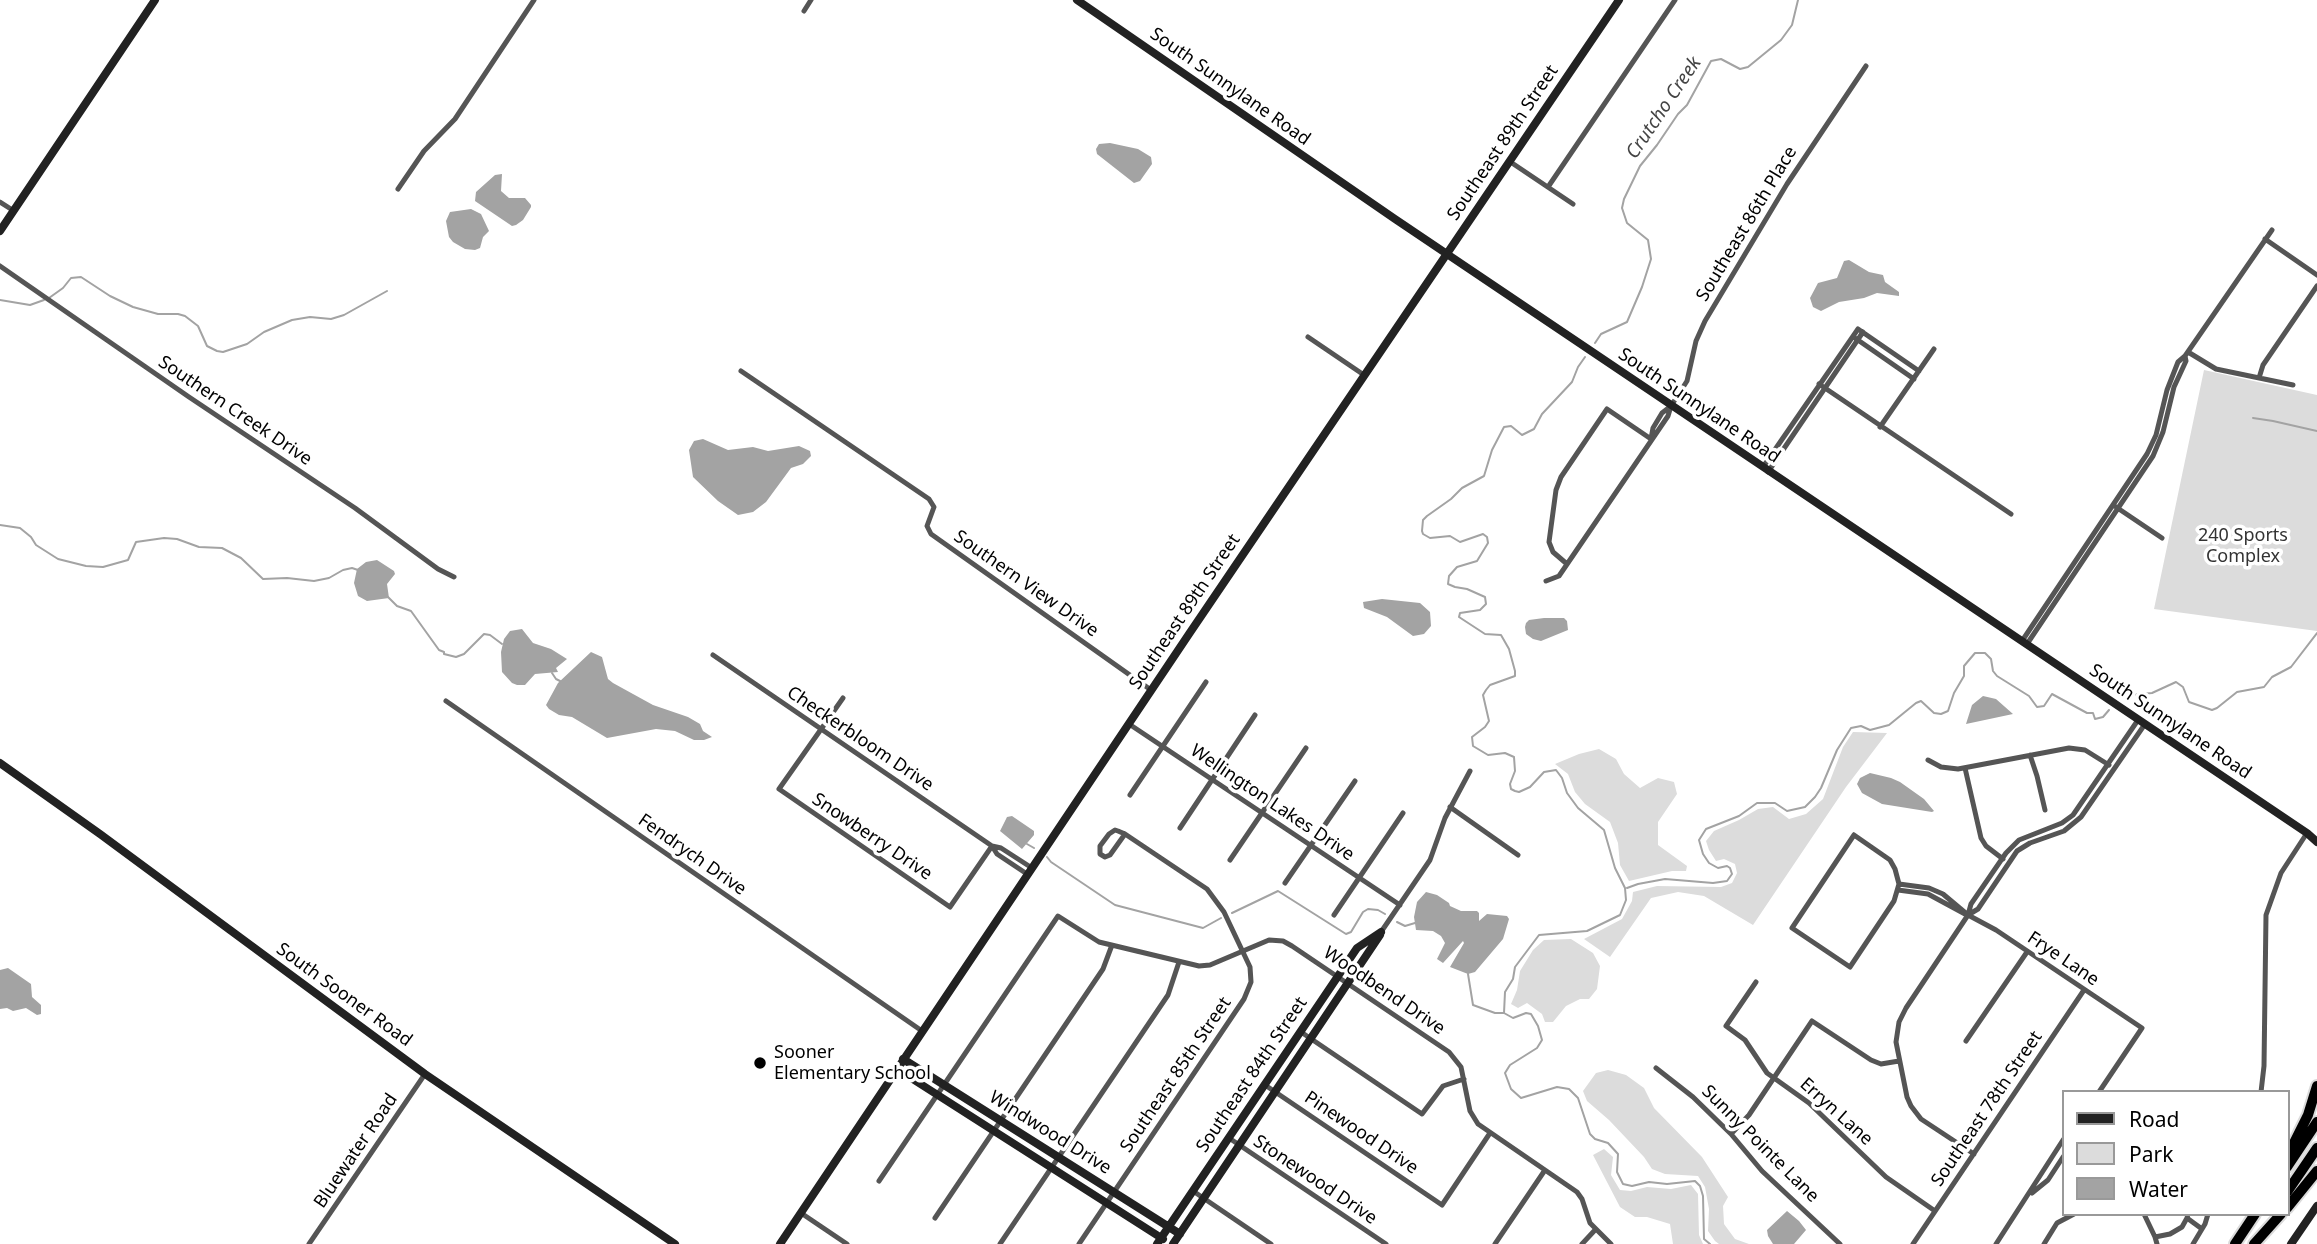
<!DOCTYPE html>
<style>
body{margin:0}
#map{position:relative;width:2317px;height:1244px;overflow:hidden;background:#fff;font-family:"Noto Sans",sans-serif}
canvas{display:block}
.legend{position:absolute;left:2062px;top:1090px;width:228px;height:126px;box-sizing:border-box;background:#fff;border:2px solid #999;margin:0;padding:9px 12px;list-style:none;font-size:21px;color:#000}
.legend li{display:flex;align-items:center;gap:14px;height:35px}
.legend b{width:35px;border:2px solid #999}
</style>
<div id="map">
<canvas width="2317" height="1244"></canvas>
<ul class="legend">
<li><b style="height:9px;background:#222"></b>Road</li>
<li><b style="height:19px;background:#dcdcdc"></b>Park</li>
<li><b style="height:19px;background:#a3a3a3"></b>Water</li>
</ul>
</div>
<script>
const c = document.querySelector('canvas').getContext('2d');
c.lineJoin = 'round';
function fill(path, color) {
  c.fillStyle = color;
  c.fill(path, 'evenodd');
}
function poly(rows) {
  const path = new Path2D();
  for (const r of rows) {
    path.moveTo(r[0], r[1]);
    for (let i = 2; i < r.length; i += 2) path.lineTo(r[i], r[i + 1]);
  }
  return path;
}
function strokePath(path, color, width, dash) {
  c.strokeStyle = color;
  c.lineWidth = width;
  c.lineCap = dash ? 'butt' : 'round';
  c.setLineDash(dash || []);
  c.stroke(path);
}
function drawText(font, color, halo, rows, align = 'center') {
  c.font = font + ' "Noto Sans",sans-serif';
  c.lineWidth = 7;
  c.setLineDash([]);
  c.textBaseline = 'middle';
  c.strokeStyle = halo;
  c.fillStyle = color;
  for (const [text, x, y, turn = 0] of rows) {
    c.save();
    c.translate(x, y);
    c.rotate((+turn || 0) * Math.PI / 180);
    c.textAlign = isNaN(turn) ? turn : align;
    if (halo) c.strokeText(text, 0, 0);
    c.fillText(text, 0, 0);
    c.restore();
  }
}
fill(poly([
 [2204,370,2317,395,2317,631,2154,609],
 [1853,732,1887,733,1846,787,1753,925,1704,896,1678,892,1651,898,1610,957,1584,939,1622,919,1632,901,1633,892,1657,886,1721,887,1732,883,1737,873,1735,864,1724,859,1716,861,1709,850,1706,841,1714,831,1739,820,1758,809,1773,807,1789,819,1806,814,1823,799,1843,747],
 [1599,749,1616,759,1624,774,1640,788,1658,778,1674,782,1677,794,1658,822,1658,845,1687,866,1686,871,1672,871,1629,881,1620,865,1618,843,1610,822,1585,804,1575,792,1568,774,1555,764,1579,754],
 [1571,939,1593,953,1600,966,1597,989,1589,999,1580,999,1566,1006,1553,1022,1545,1022,1542,1014,1527,1003,1518,1008,1511,1004,1517,990,1520,971,1533,950,1544,940],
 [1608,1070,1626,1075,1644,1088,1654,1108,1702,1157,1728,1197,1723,1206,1724,1224,1735,1239,1749,1244,1719,1244,1715,1241,1708,1231,1709,1209,1705,1187,1698,1176,1665,1174,1652,1169,1644,1157,1609,1120,1587,1101,1583,1091,1596,1073],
 [1604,1149,1613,1157,1611,1175,1620,1190,1631,1191,1647,1187,1671,1189,1691,1185,1698,1194,1699,1235,1703,1244,1673,1244,1670,1224,1647,1217,1635,1217,1620,1207,1593,1155]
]), '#dcdcdc');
fill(poly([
 [1110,143,1138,149,1151,157,1152,164,1140,181,1134,183,1097,154,1096,149,1099,144],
 [502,174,501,191,509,198,525,198,531,205,531,207,523,220,516,225,512,226,475,201,476,192,495,175],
 [471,209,481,214,489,231,483,237,480,248,475,250,465,249,453,242,449,237,446,221,450,212],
 [1849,260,1869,272,1883,275,1885,282,1899,292,1899,296,1877,293,1864,298,1839,302,1821,311,1813,307,1810,298,1818,283,1837,278,1844,261],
 [703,439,728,450,753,447,768,451,799,446,810,451,811,456,803,464,791,468,766,502,753,512,738,515,718,501,693,477,689,450,694,441],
 [377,560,394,571,395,574,387,584,389,598,367,601,358,596,354,583,357,569,366,562],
 [1382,599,1420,603,1430,612,1431,626,1424,634,1413,636,1387,617,1364,608,1363,602],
 [1544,618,1564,618,1567,621,1568,630,1541,641,1533,639,1526,634,1525,627,1526,623,1529,620],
 [522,629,533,643,551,649,567,659,556,668,558,672,535,674,525,685,517,685,512,683,502,672,501,652,504,639,510,631],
 [591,652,602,657,608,679,613,683,653,705,688,717,700,724,703,731,712,737,704,740,694,740,675,731,656,729,607,738,572,717,559,715,549,709,546,705,558,683],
 [1983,696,1996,699,2013,714,1966,724,1972,705],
 [1870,773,1891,778,1900,782,1924,799,1934,811,1932,812,1882,804,1862,793,1857,784,1860,778],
 [1012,816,1034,831,1034,835,1022,849,1000,831,1007,817],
 [1426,892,1437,895,1449,903,1450,906,1461,911,1477,911,1479,913,1479,921,1487,914,1507,916,1509,919,1503,939,1475,972,1468,974,1450,967,1464,943,1463,941,1443,963,1437,959,1445,943,1441,936,1433,931,1416,930,1414,917,1417,902],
 [8,968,31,984,32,997,41,1005,41,1014,37,1015,26,1008,13,1011,7,1008,0,1009,0,970],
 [1787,1211,1799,1221,1806,1230,1794,1244,1773,1244,1768,1236,1767,1230]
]), '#a3a3a3');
strokePath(poly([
 [49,298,63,288,71,278,81,277,110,296,133,307,158,314,178,314,185,316,198,326,207,346,217,351,223,352,247,344,264,332,292,320,310,317,331,319,344,315,387,291],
 [0,300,30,305,44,300],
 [1595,343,1601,334,1627,322,1642,287,1651,259,1648,240,1627,223,1622,208,1624,199,1640,166,1657,145,1678,114,1687,105,1711,61,1721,59,1740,69,1748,67,1781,40,1792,25,1798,0],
 [1585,357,1578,367,1572,382,1542,414,1534,429,1522,435,1511,426,1504,427,1492,450,1484,476,1462,488,1451,499,1427,516,1423,520,1422,531,1423,534,1430,538,1450,536,1460,542,1483,534,1487,537,1488,543,1477,561,1457,567,1449,576,1448,584,1455,587,1467,589,1485,597,1486,604,1480,610,1460,613,1459,617,1485,634,1501,635,1509,649,1515,671,1515,676,1490,685,1486,690,1483,695,1489,721,1485,727,1472,737,1473,746,1488,755,1505,753,1514,757,1515,771,1510,784,1511,789,1515,791,1519,792,1530,787,1544,772,1556,770,1562,778,1567,793,1578,808,1604,830,1615,868,1625,888,1626,900,1620,915,1587,931,1539,935,1515,967,1513,979,1505,992,1504,1013,1513,1018,1526,1013,1531,1014,1538,1026,1542,1040,1537,1048,1510,1065,1505,1073,1511,1089,1521,1098,1557,1087,1569,1089,1578,1098,1590,1134,1595,1139,1608,1143,1618,1154,1617,1172,1623,1184,1632,1186,1649,1182,1667,1184,1695,1181,1700,1186,1703,1196,1704,1239,1710,1244],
 [2253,418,2273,421,2317,431],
 [0,525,20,528,31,537,36,545,58,559,86,566,103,567,128,560,136,542,164,538,177,539,199,547,222,548,241,558,263,579,287,578,314,581,329,578,343,570,352,568,358,570],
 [388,597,397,606,411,611,439,650,444,652,444,654,456,657,464,654,484,634,490,635,502,644],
 [552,673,556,679,560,681],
 [2119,696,2152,693,2176,682,2183,687,2189,702,2212,710,2217,708,2237,692,2264,687,2272,677,2291,667,2317,633],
 [1027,844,1034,848],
 [1047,857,1051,862,1115,905,1203,928,1221,918],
 [1627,888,1638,884,1665,879,1713,883,1727,881,1732,874,1730,868,1727,866,1718,868,1709,863,1703,854,1699,840,1706,829,1739,816,1757,803,1775,803,1787,811,1805,807,1815,797,1821,788,1837,750,1851,728,1861,726,1870,730,1889,725,1916,703,1921,701,1934,713,1941,714,1948,711,1954,693,1964,676,1964,666,1975,653,1985,653,1991,659,1993,671,1997,676,2029,696,2037,707,2044,706,2052,694,2087,713,2093,713,2095,719,2103,717,2109,710],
 [1232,913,1278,891,1346,934,1351,932,1363,912,1368,909,1378,910,1385,914],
 [1397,922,1405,926,1415,923],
 [1468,974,1473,1005,1495,1013,1503,1013]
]), '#a3a3a3', 2);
const highway = poly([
 [2287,1157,2308,1115,2317,1086],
 [2287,1167,2317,1122],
 [2287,1192,2317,1148],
 [2287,1208,2317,1171],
 [2235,1244,2255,1214],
 [2254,1244,2281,1214]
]);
strokePath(highway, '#dbdbdb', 14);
strokePath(poly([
 [804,11,811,0],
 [1509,161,1573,204],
 [1548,187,1675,0],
 [398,189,424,151,455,119,534,0],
 [0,202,14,211],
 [2265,239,2317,275],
 [0,266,189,397,355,508,438,569,454,577],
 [1308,337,1364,375],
 [1855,338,1914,379],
 [2188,352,2216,369,2293,385],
 [741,371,929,499,934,507,927,526,931,534,1151,690],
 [2259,378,2263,365,2317,286],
 [1819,384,2011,514],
 [1880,427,1934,349],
 [1651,439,1653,428,1662,413,1671,406,1687,381,1696,341,1705,321,1787,184,1866,66],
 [1763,467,1858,329,1919,371],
 [1768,472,1863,332],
 [2116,507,2162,538],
 [1567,564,1553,552,1549,542,1556,490,1561,477,1607,409,1651,439],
 [1546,581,1559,576,1668,416,1671,406],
 [2022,641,2147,454,2156,435,2167,390,2178,362,2185,356,2272,230],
 [2027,644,2153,456,2163,432,2174,387,2186,361,2185,356],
 [713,655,992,846,997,854,1027,874],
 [843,698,779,789,950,907,992,846],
 [446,701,922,1031],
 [1129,724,1400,905],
 [2030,755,2037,776,2045,810],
 [1928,760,1941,767,1958,769,2069,748,2085,750,2109,765],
 [1965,768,1981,838,1986,846,2003,859],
 [1130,795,1206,682],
 [1450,807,1518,855],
 [1180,828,1255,715],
 [1854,835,1890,860,1895,869,1899,884,1894,901,1850,967,1792,928,1854,835],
 [992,846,1001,848,1032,868],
 [1230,860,1306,748],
 [1285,883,1355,781],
 [1899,884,1929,888,1943,894,1968,915,1996,930,2142,1028,2099,1092],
 [1898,890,1928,894,1965,914],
 [1334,915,1403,813],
 [1968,915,1978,909,2017,851,2030,843,2064,831,2081,817,2145,724],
 [1381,932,1430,860,1445,818,1470,771],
 [1756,982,1726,1026,1745,1040,1767,1073,1809,1103,1886,1177,1935,1211],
 [1301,1032,1422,1114,1443,1086,1464,1079],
 [1966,1041,2027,952],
 [1656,1068,1693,1097,1731,1134,1762,1171,1840,1244],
 [1265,1085,1442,1205,1490,1133],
 [2261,1092,2264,1066,2266,915,2281,873,2307,833],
 [1731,1134,1749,1115,1812,1021,1871,1060,1881,1064,1899,1061],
 [1229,1138,1386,1244],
 [1974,1154,1921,1119,1911,1106,1907,1097,1896,1042,1899,1022,1906,1008,1968,915,1971,904,2006,853,2019,840,2062,823,2073,815,2138,720],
 [879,1181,1058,916,1099,942,1199,966,1210,965,1269,940,1283,941,1292,946,1449,1052,1461,1067,1470,1111,1478,1124,1577,1192,1582,1199,1590,1223,1611,1244],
 [1193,1191,1271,1244],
 [2032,1193,2048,1180,2063,1157],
 [801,1213,847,1244],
 [2144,1214,2155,1237],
 [2188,1214,2187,1218,2202,1229],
 [935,1218,1103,969,1112,945],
 [309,1244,425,1074],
 [1000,1244,1168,995,1179,962],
 [1079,1244,1244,999,1251,982,1250,967,1224,912,1207,889,1125,834,1118,831,1115,830,1109,834,1100,846,1100,854,1105,857,1110,855,1125,834],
 [1495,1244,1545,1170],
 [1582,1244,1595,1230],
 [1913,1244,2084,990],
 [1996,1244,2063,1140],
 [2044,1244,2057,1223,2074,1214],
 [2157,1244,2155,1237,2170,1234,2182,1227,2187,1218],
 [2193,1244,2205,1224,2208,1214]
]), '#555', 5);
strokePath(poly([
 [1077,0,1395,219,2307,833,2317,842],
 [0,231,155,0],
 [0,763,100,834,425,1074,675,1244],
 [903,1059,1180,1234],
 [897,1069,1163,1239],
 [780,1244,1189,634,1619,0],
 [1157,1244,1357,948,1381,932],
 [1173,1244,1380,935],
 [2291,1244,2317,1206]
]), '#222', 8);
strokePath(highway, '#000', 10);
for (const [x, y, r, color] of [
 [760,1063,7,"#000"]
]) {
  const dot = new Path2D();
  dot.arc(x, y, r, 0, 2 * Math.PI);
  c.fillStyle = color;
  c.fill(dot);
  strokePath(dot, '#fff', 2.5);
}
drawText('18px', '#000', '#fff', [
 ["South Sunnylane Road",1230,87,35],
 ["Southeast 89th Street",1503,143,-56],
 ["Southeast 86th Place",1747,224,-59],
 ["South Sunnylane Road",1699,406,34],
 ["Southern Creek Drive",235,411,34],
 ["Southern View Drive",1026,584,35],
 ["Southeast 89th Street",1185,612,-56],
 ["South Sunnylane Road",2170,722,34],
 ["Checkerbloom Drive",860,739,34],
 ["Wellington Lakes Drive",1272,803,34],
 ["Snowberry Drive",872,837,34],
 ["Fendrych Drive",692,855,35],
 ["Frye Lane",2063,959,34],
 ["Woodbend Drive",1384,991,34],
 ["South Sooner Road",344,995,36],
 ["Southeast 85th Street",1176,1075,-56],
 ["Southeast 84th Street",1252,1075,-56],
 ["Southeast 78th Street",1987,1109,-56],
 ["Erryn Lane",1836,1112,42],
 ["Windwood Drive",1050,1133,32],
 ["Pinewood Drive",1361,1133,34],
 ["Sunny Pointe Lane",1760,1144,45],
 ["Bluewater Road",356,1151,-56],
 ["Stonewood Drive",1315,1180,34]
]);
drawText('18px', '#333', '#fff', [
 ["240 Sports",2243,536],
 ["Complex",2243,557]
]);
drawText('18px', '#000', '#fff', [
 ["Sooner",774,1053],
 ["Elementary School",774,1074]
], 'left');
drawText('italic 19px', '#444', '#fff', [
 ["Crutcho Creek",1664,108,-56]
]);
</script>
